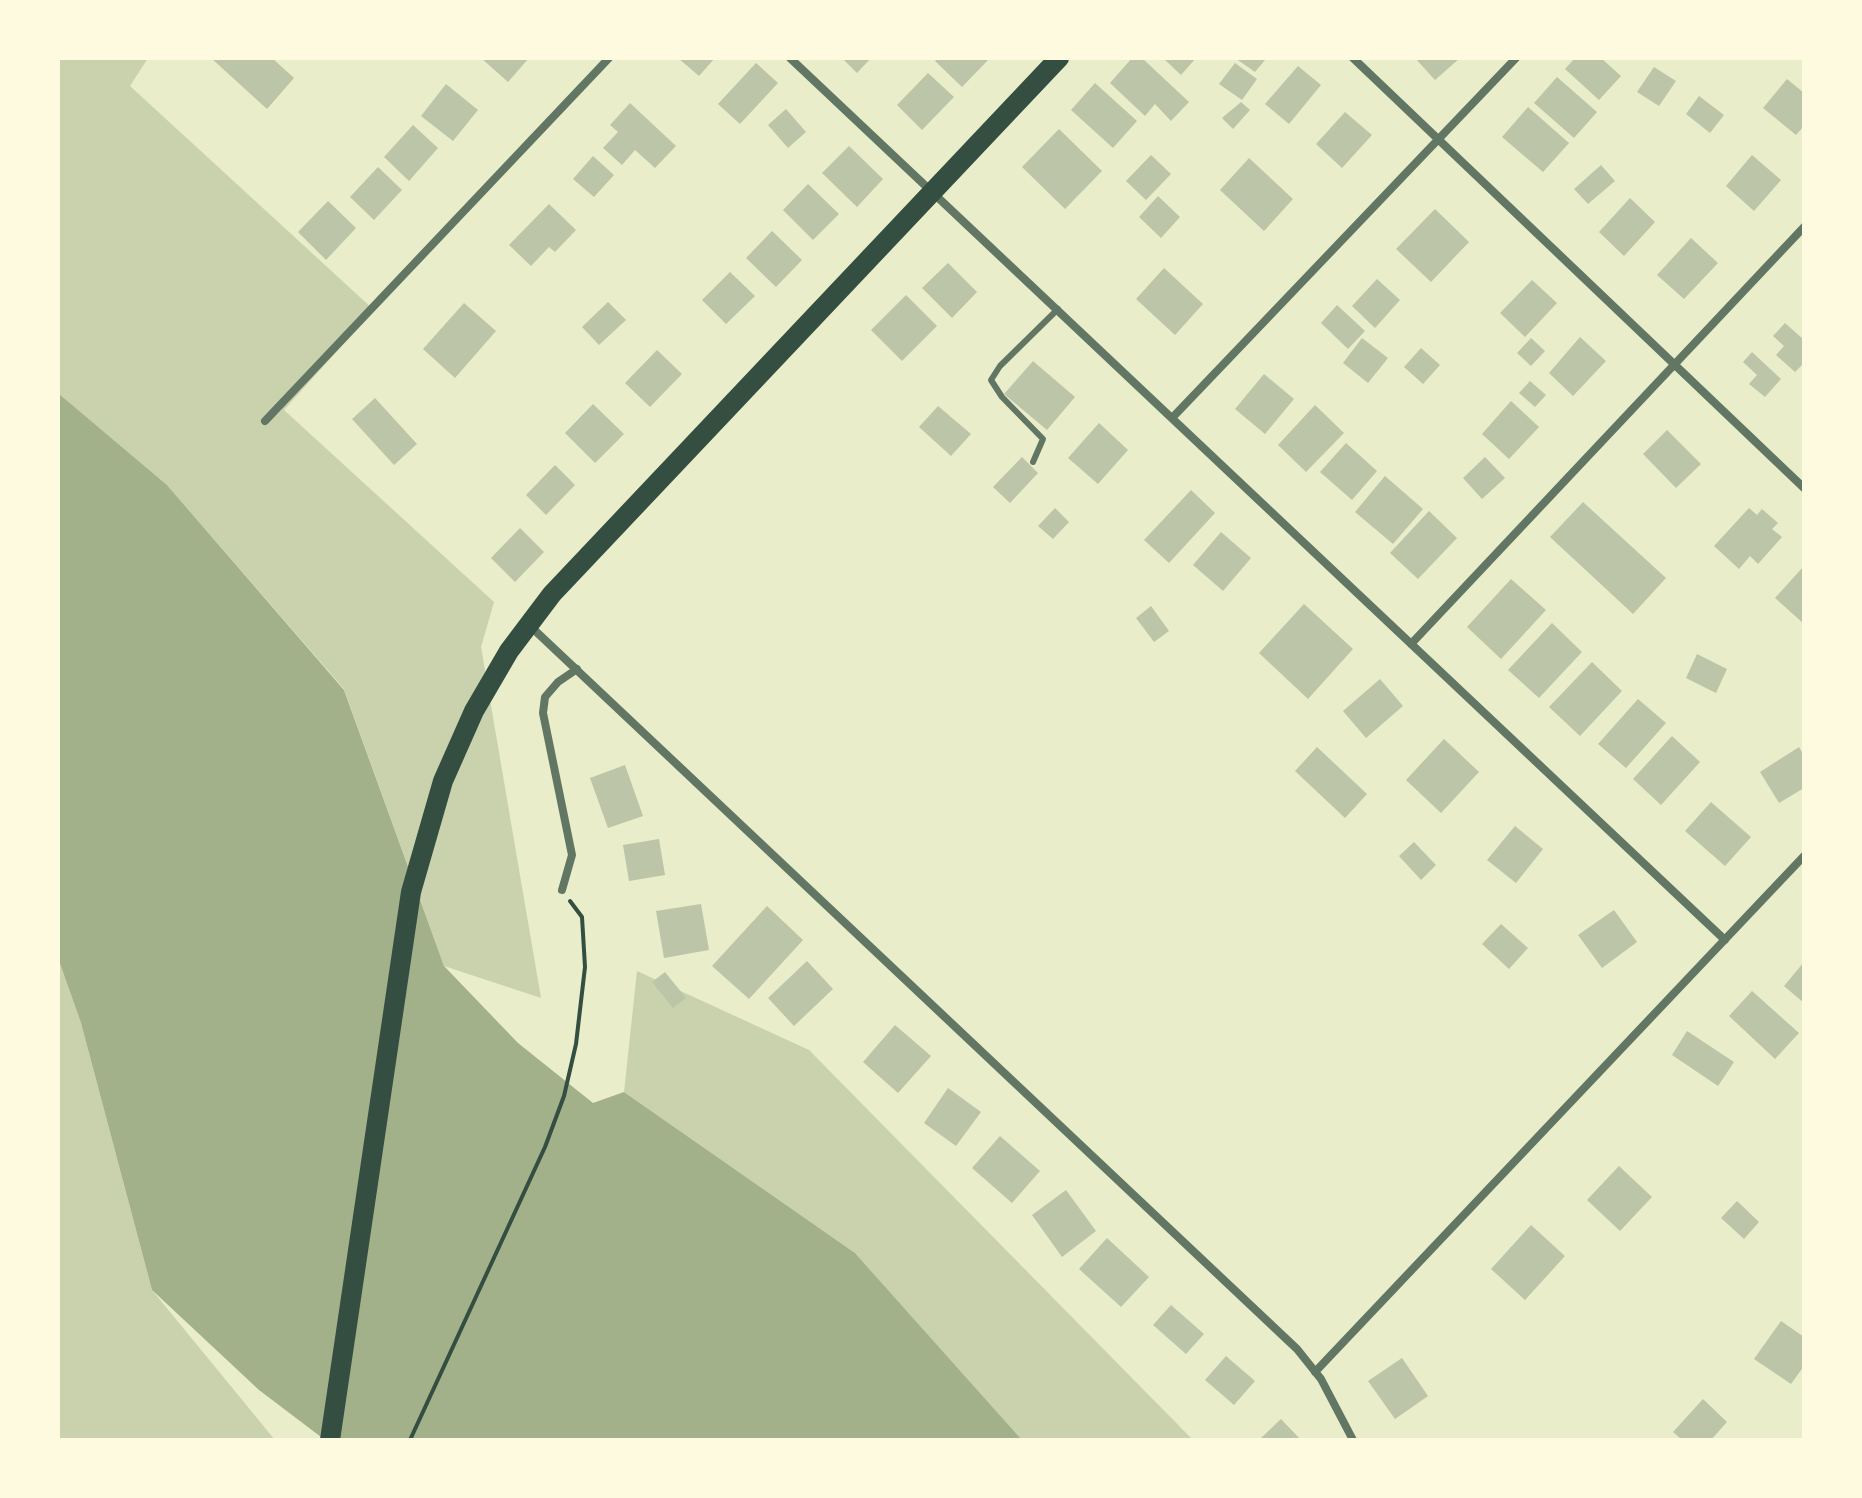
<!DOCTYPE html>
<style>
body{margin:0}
#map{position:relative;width:1862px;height:1498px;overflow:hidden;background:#e9edc9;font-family:Commissioner,sans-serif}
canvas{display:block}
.frame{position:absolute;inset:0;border:60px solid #fefae0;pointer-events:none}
</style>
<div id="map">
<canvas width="1862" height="1498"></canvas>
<div class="frame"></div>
</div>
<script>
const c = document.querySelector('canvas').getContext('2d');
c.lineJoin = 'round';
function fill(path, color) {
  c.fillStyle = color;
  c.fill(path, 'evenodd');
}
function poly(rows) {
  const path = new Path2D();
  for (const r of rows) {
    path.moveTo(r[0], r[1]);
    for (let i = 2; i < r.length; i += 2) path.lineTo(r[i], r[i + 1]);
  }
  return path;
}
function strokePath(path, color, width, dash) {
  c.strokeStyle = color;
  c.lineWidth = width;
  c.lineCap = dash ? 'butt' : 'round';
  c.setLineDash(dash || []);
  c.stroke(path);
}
fill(poly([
 [58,58,148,58,130,86,374,310,284,410,494,602,481,647,541,998,444,966,344,689,167,485,58,393],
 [58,958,81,1023,152,1290,275,1440,58,1440],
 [637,971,809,1050,1193,1440,1022,1440,855,1253,624,1092]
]), '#cad2ad');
fill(poly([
 [58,393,167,485,344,690,444,966,518,1043,593,1103,624,1092,855,1253,1022,1440,325,1440,259,1390,152,1290,81,1023,58,958]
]), '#a3b18a');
fill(poly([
 [211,58,272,58,294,78,267,109],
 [481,58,529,58,508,82],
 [678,58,715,58,699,76],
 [842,58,871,58,857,73],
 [938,58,990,58,962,87,935,61],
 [1132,58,1142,58,1189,102,1171,121,1155,104,1145,116,1110,83],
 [1163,58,1196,58,1181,75],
 [1235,58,1263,58,1265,60,1255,72],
 [1415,58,1460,58,1435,80],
 [1575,58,1601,58,1621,76,1599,100,1565,69],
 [756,63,778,83,740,124,718,104],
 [1235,63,1257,79,1242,100,1219,84],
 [1298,66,1321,85,1289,124,1265,104],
 [1654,67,1676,81,1659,106,1637,92],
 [928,73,954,97,922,130,897,105],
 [1557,77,1597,112,1574,138,1534,103],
 [1787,79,1804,93,1804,126,1796,135,1763,108],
 [1095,83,1137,121,1113,148,1071,110],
 [446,84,478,110,453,141,421,116],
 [1699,96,1724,115,1710,133,1686,114],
 [1241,102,1250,110,1233,129,1222,118],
 [630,103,676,146,655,168,635,150,622,165,603,148,618,132,610,125],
 [1528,107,1569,143,1543,172,1502,137],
 [786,109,806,132,788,148,768,125],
 [1345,112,1372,135,1342,168,1316,144],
 [413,125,438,148,409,181,384,157],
 [1059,129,1102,171,1065,209,1022,167],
 [849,146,883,179,857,207,822,173],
 [1151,155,1171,174,1146,200,1126,181],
 [1752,155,1781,180,1754,211,1726,186],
 [593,156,614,175,594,197,573,179],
 [1249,158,1293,199,1264,231,1220,190],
 [1601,165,1615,181,1588,204,1574,189],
 [378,167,402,190,374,220,350,197],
 [808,184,839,214,813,240,783,210],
 [1158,196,1180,217,1161,238,1139,217],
 [1630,198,1655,222,1624,256,1599,232],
 [328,201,356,228,326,260,298,232],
 [549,204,576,230,555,252,549,247,531,266,509,245],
 [1435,209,1469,242,1431,282,1396,249],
 [772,231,802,260,776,287,746,258],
 [1691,238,1718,263,1684,299,1657,275],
 [948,263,977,292,952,318,922,288],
 [1164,268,1203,304,1175,335,1136,299],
 [730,272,755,296,726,324,702,300],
 [1377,279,1400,300,1375,328,1352,306],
 [1532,280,1557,303,1525,337,1500,313],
 [906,295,937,326,902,361,871,330],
 [608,302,626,320,599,345,582,327],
 [464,303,496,331,455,378,423,349],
 [1337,305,1365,331,1348,349,1321,323],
 [1785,323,1804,340,1804,363,1795,372,1776,355,1784,346,1773,336],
 [1580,337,1606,361,1573,396,1549,373],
 [1362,338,1388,358,1368,383,1343,363],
 [1531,338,1545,351,1531,366,1517,353],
 [1421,348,1440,365,1423,384,1404,367],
 [657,350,682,374,650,407,625,383],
 [1752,352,1781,379,1765,397,1749,384,1757,375,1743,362],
 [1033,361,1075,397,1047,430,1004,394],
 [1264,374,1294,399,1265,434,1235,409],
 [1530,381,1546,395,1535,407,1519,393],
 [375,398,417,444,394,465,352,419],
 [1511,401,1539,427,1509,459,1482,434],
 [593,404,624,434,595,463,565,433],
 [1315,405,1344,433,1306,472,1278,445],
 [938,406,971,434,951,456,919,427],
 [1099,423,1128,450,1098,484,1068,458],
 [1667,430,1701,464,1676,488,1643,454],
 [1346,443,1377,471,1352,500,1320,472],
 [1022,457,1038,473,1010,503,993,487],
 [1485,457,1505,478,1482,499,1463,478],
 [555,465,575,485,546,515,526,495],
 [1385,476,1423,509,1393,544,1355,512],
 [1191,490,1215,513,1169,563,1144,540],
 [1583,502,1666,578,1633,614,1550,537],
 [1055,508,1069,522,1053,539,1038,526],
 [1749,508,1757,515,1762,509,1778,523,1772,529,1782,537,1758,564,1750,556,1739,569,1714,546],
 [1429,511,1457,538,1418,579,1390,553],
 [520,528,544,552,515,582,491,558],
 [1221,532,1251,558,1223,591,1193,565],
 [1804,566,1804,624,1775,598],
 [1511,579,1546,610,1501,659,1467,627],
 [1304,604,1353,649,1308,699,1259,653],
 [1151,606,1169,631,1154,642,1136,618],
 [1552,623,1582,652,1539,698,1508,670],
 [1697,654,1727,669,1716,693,1686,678],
 [1592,662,1622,691,1580,736,1549,707],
 [1380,679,1403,706,1366,738,1343,711],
 [1638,699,1666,723,1626,768,1598,744],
 [1672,736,1700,762,1661,805,1633,779],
 [1444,739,1479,772,1441,813,1406,780],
 [1317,747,1367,794,1345,818,1295,771],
 [1799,747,1804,756,1804,788,1779,803,1760,772],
 [625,765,643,816,608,828,590,778],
 [1711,802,1751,837,1725,866,1685,831],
 [1515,826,1543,849,1516,883,1487,860],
 [659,839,665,875,629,881,623,845],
 [1414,842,1436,865,1421,880,1399,856],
 [701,904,709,950,664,958,656,911],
 [767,906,803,940,749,999,712,966],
 [1614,910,1637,942,1602,968,1578,935],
 [1501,924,1528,948,1509,969,1482,944],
 [807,961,833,989,794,1026,768,998],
 [1804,962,1804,1003,1784,986],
 [665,972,686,998,673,1008,652,982],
 [1752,991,1799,1033,1775,1059,1729,1016],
 [895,1025,931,1056,898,1093,863,1062],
 [1687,1031,1734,1062,1718,1086,1672,1055],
 [948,1088,981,1112,956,1146,924,1123],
 [1000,1136,1040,1171,1012,1203,972,1168],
 [1619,1166,1652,1197,1620,1231,1587,1200],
 [1066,1190,1096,1231,1062,1257,1032,1215],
 [1737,1201,1759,1222,1744,1239,1721,1218],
 [1531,1225,1565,1256,1525,1300,1491,1269],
 [1107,1238,1149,1277,1121,1307,1079,1269],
 [1171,1305,1204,1334,1186,1354,1153,1325],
 [1781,1321,1804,1337,1804,1366,1791,1384,1754,1359],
 [1226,1356,1255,1381,1234,1405,1205,1380],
 [1402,1358,1428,1396,1395,1419,1368,1381],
 [1703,1399,1727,1422,1711,1440,1682,1440,1673,1432],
 [1281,1419,1301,1440,1259,1440]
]), '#bcc5a7');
strokePath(poly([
 [410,1440,545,1147,564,1096,576,1044,585,967,582,917,570,901]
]), '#344e41', 4);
strokePath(poly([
 [1033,462,1043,439,1002,397,991,380,1000,366,1058,309]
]), '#617663', 6);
strokePath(poly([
 [790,58,1725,940],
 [1353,58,1804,488],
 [1173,417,1516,58],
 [265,421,609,58],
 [528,624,1297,1349,1321,1379,1353,1440],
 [1411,644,1804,227],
 [562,890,572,855,543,713,545,697,558,682,577,669],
 [1315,1372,1804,856]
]), '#617663', 8);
strokePath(poly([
 [330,1440,411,892,443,781,474,711,509,651,552,594,1059,58]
]), '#344e41', 20);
</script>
